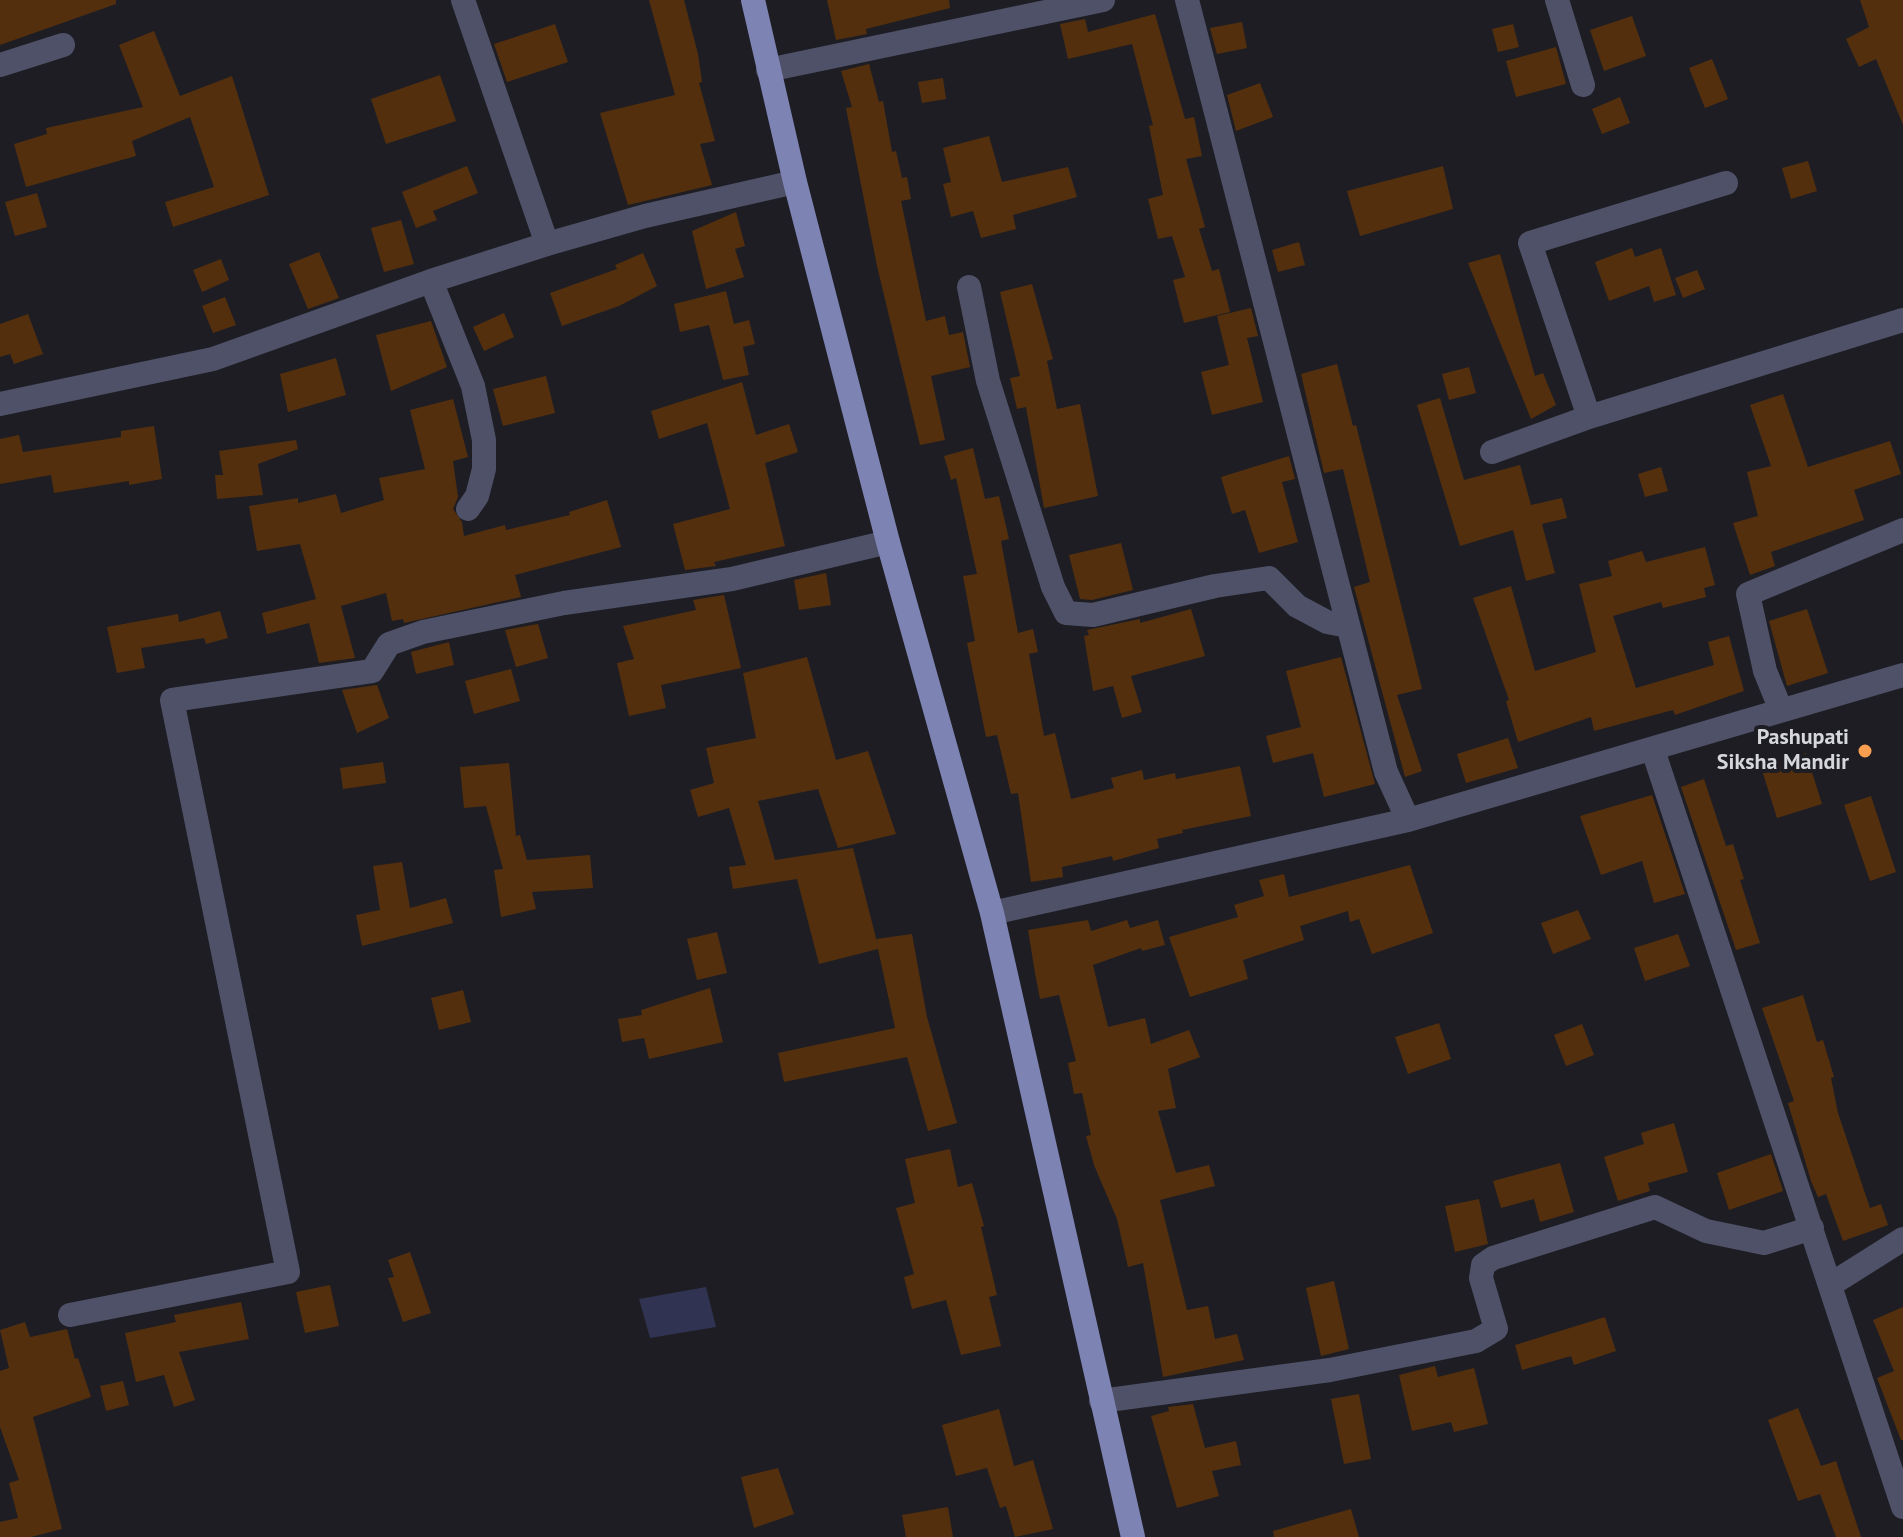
<!DOCTYPE html>
<style>
body{margin:0}
canvas{display:block;background:#1d1d23}
</style>
<canvas width="1903" height="1537"></canvas>
<script>
const context = document.querySelector('canvas').getContext('2d');
context.lineJoin = 'round';
function paint(path, color) { context.fillStyle = color; context.fill(path, 'evenodd'); }
const poly = rows => new Path2D(rows.map(r => 'M' + r).join(''));
function trace(path, color, width, dash) { context.strokeStyle = color; context.lineWidth = width; context.lineCap = dash ? 'butt' : 'round'; context.setLineDash(dash || []); context.stroke(path); }
function drawText(font, color, halo, rows, align = 'center') {
  context.font = font + ' "PT Sans",sans-serif'; context.lineWidth = 8; context.setLineDash([]); context.textBaseline = 'middle'; context.strokeStyle = halo; context.fillStyle = color; for (const [text, x, y, turn = 0] of rows) {
    context.save(); context.translate(x, y); context.rotate((+turn || 0) * Math.PI / 180); context.textAlign = isNaN(turn) ? turn : align; if (halo) context.strokeText(text, 0, 0); context.fillText(text, 0, 0); context.restore();
  }
}
paint(poly([
 [706,1287,716,1327,650,1338,639,1299]
]), '#303351');
paint(poly([
 [0,0,116,0,116,4,0,45],
 [649,0,684,0,698,54,702,82,699,83,715,141,700,144,712,185,628,205,600,113,675,95],
 [827,0,949,0,950,8,866,29,867,34,836,40],
 [1860,0,1903,0,1903,125,1876,59,1859,67,1846,39,1869,27],
 [1155,14,1185,119,1194,117,1202,156,1186,159,1205,227,1199,229,1212,271,1219,269,1230,312,1184,323,1173,280,1185,277,1172,236,1158,239,1148,199,1163,195,1149,126,1153,125,1132,44,1068,59,1060,24,1085,19,1088,32],
 [1632,16,1646,56,1604,71,1590,30],
 [1242,22,1247,48,1217,54,1210,28],
 [555,24,568,62,507,82,494,44],
 [1513,24,1519,47,1498,52,1492,29],
 [154,31,180,96,232,76,269,195,173,227,165,202,214,187,190,117,132,141,136,156,26,187,14,144,47,134,46,128,143,107,119,45],
 [1556,47,1566,84,1516,97,1506,61],
 [1712,59,1728,99,1705,108,1689,68],
 [869,64,879,102,883,101,892,152,896,151,902,178,907,177,911,199,901,201,926,321,945,316,949,335,963,332,970,367,931,376,945,440,920,445,877,266,846,108,852,107,841,71],
 [440,75,456,121,386,144,371,99],
 [943,78,946,99,922,103,918,82],
 [1260,83,1273,117,1236,131,1227,95],
 [1620,97,1630,123,1602,134,1592,109],
 [989,136,1002,182,1068,167,1077,197,1013,215,1016,229,981,238,973,211,951,217,943,184,951,182,943,148],
 [1808,161,1817,191,1791,199,1782,168],
 [467,166,478,193,433,211,437,220,416,228,402,192],
 [1443,166,1453,209,1360,236,1347,191],
 [37,193,47,227,15,236,5,202],
 [736,212,745,246,735,249,744,277,706,289,692,231],
 [401,220,414,264,384,272,371,228],
 [1299,242,1305,265,1278,272,1272,250],
 [1632,248,1635,257,1661,248,1676,295,1654,302,1649,286,1609,301,1595,262],
 [319,252,339,298,308,309,289,264],
 [643,253,657,286,619,306,562,326,550,293,617,269,615,265],
 [1500,254,1535,376,1543,373,1556,405,1531,419,1468,263],
 [221,259,229,280,202,292,193,270],
 [1697,270,1705,289,1683,298,1675,278],
 [1032,284,1053,359,1047,361,1057,409,1080,404,1098,496,1044,508,1026,407,1017,409,1010,378,1020,376,1000,292],
 [726,291,734,324,749,320,755,344,743,347,749,375,723,380,709,325,680,332,674,304],
 [225,297,236,325,213,333,202,306],
 [1251,308,1258,336,1247,338,1263,402,1212,415,1201,372,1229,365,1217,316],
 [504,313,514,337,484,351,473,327],
 [28,314,43,354,14,364,10,354,0,357,0,324],
 [431,321,447,367,391,391,376,335],
 [336,358,346,395,288,412,280,374],
 [1337,364,1353,426,1356,425,1422,689,1397,695,1422,771,1405,777,1354,587,1370,582,1343,469,1324,473,1301,374],
 [1469,367,1476,393,1449,400,1442,374],
 [546,376,555,413,503,426,493,389],
 [742,382,756,435,789,424,798,452,765,463,785,546,714,562,716,566,685,570,673,524,730,509,707,423,659,439,651,411],
 [1783,394,1808,467,1890,441,1901,474,1854,490,1864,520,1771,552,1775,566,1750,575,1733,523,1758,516,1747,472,1771,466,1750,405],
 [1440,398,1464,480,1520,465,1531,505,1562,498,1567,518,1542,524,1555,573,1526,581,1513,530,1460,546,1417,405],
 [453,399,468,457,453,461,458,497,453,509,462,522,464,536,505,525,506,530,570,515,569,512,607,500,621,547,515,575,521,597,404,623,403,619,392,621,386,593,341,606,355,658,319,663,309,623,267,634,262,613,316,599,300,544,257,551,249,506,298,498,298,503,336,494,341,513,384,500,379,478,425,469,410,410],
 [154,426,162,479,129,485,129,481,54,493,51,475,0,484,0,439,19,435,23,452,121,437,121,431],
 [296,440,298,449,258,464,263,495,217,499,215,475,223,475,219,451],
 [973,448,985,499,999,496,1009,539,1001,541,1018,633,1033,629,1038,652,1029,654,1044,736,1055,733,1071,799,1114,788,1111,778,1142,770,1144,780,1175,773,1176,779,1240,766,1251,816,1182,830,1183,833,1157,839,1159,848,1113,861,1112,856,1062,867,1063,877,1031,882,1018,793,1011,794,997,735,986,737,967,643,975,641,963,576,977,574,956,478,951,480,944,456],
 [1289,456,1295,479,1282,482,1298,542,1259,553,1245,510,1232,514,1221,477],
 [1661,467,1668,491,1645,497,1638,474],
 [1121,543,1133,590,1092,600,1080,599,1069,555],
 [1705,547,1715,585,1704,588,1706,597,1663,608,1661,602,1613,616,1636,688,1714,665,1708,642,1729,636,1744,691,1675,715,1673,710,1594,731,1591,717,1518,742,1506,701,1509,700,1473,598,1511,586,1535,671,1596,652,1579,584,1612,576,1608,561,1642,551,1646,562],
 [826,573,831,605,799,610,794,580],
 [724,595,741,668,661,685,666,708,629,716,617,663,634,659,623,626,696,610,693,600],
 [1191,609,1205,656,1131,676,1142,712,1122,718,1113,686,1093,691,1084,636,1089,635,1087,630,1140,619,1140,623],
 [1807,609,1828,673,1787,686,1769,621],
 [220,611,228,638,206,644,204,638,141,648,145,668,117,673,107,627,178,614,179,622],
 [538,624,548,658,516,667,505,630],
 [449,642,454,665,416,674,411,652],
 [807,657,836,760,868,751,896,834,838,848,818,789,758,801,775,860,853,848,878,946,876,939,912,934,927,1017,957,1123,928,1131,907,1057,784,1082,778,1053,895,1028,878,949,819,964,797,879,733,889,729,867,746,865,729,808,698,817,690,790,714,783,706,748,756,738,743,673],
 [1341,657,1375,784,1324,797,1313,753,1273,763,1266,736,1301,727,1286,671],
 [511,669,520,701,474,714,465,681],
 [377,685,389,718,357,733,342,690],
 [1508,738,1518,768,1466,783,1457,754],
 [1806,753,1822,804,1777,818,1761,767],
 [383,762,386,783,343,789,340,768],
 [509,763,516,836,520,835,527,860,590,855,593,888,532,892,536,909,501,917,494,870,503,869,486,806,464,808,460,767],
 [1704,779,1726,846,1733,844,1744,879,1740,880,1760,943,1736,950,1681,787],
 [1652,795,1685,894,1654,903,1642,861,1601,875,1580,816],
 [1871,796,1896,872,1870,881,1844,805],
 [402,862,410,908,446,898,453,923,362,946,356,915,380,910,373,866],
 [1410,865,1433,933,1372,954,1359,919,1350,922,1348,911,1300,926,1304,940,1243,960,1248,979,1190,997,1169,937,1238,917,1234,905,1264,896,1259,880,1284,874,1289,897],
 [1578,910,1591,939,1553,954,1541,923],
 [1088,920,1091,931,1127,920,1130,928,1158,920,1165,945,1142,951,1141,948,1093,965,1108,1027,1145,1018,1151,1044,1189,1030,1200,1057,1168,1069,1176,1108,1158,1111,1176,1173,1209,1165,1215,1186,1160,1200,1187,1310,1208,1306,1215,1339,1237,1334,1244,1360,1163,1377,1143,1263,1128,1267,1117,1219,1094,1165,1086,1136,1091,1135,1082,1093,1074,1094,1068,1063,1076,1061,1059,995,1040,999,1035,973,1028,930],
 [717,932,727,973,697,980,687,939],
 [1678,934,1690,966,1645,981,1634,948],
 [710,988,723,1042,649,1059,644,1038,622,1042,618,1019,642,1015,641,1010],
 [463,990,471,1022,439,1030,431,998],
 [1803,995,1817,1042,1823,1040,1834,1077,1831,1078,1838,1113,1870,1208,1881,1204,1888,1225,1843,1241,1826,1194,1818,1197,1811,1181,1788,1103,1794,1101,1762,1008],
 [1439,1023,1451,1059,1408,1074,1395,1037],
 [1582,1024,1594,1055,1566,1066,1554,1035],
 [1674,1123,1688,1172,1648,1183,1650,1191,1618,1201,1604,1157,1644,1144,1641,1133],
 [950,1149,958,1187,972,1183,984,1226,981,1227,997,1295,989,1297,1001,1346,961,1355,946,1300,912,1309,904,1277,914,1274,896,1208,915,1203,905,1159],
 [1771,1154,1783,1191,1729,1210,1717,1173],
 [1560,1163,1574,1212,1540,1222,1534,1199,1501,1208,1493,1181],
 [1479,1199,1488,1244,1455,1252,1445,1206],
 [410,1252,431,1313,403,1322,388,1278,394,1277,388,1260],
 [1334,1281,1349,1349,1321,1356,1306,1288],
 [330,1285,339,1326,305,1333,296,1292],
 [241,1302,249,1339,179,1352,195,1400,174,1407,164,1375,136,1382,125,1333,176,1322,174,1315],
 [1903,1307,1903,1440,1901,1440,1877,1378,1894,1371,1873,1320],
 [1605,1317,1616,1351,1574,1365,1571,1356,1522,1370,1515,1345],
 [25,1322,30,1337,67,1329,75,1359,78,1358,91,1397,33,1417,62,1529,31,1537,0,1537,0,1522,18,1518,9,1483,19,1480,0,1427,0,1371,9,1368,0,1330],
 [1435,1366,1438,1377,1474,1368,1488,1424,1454,1432,1451,1422,1412,1431,1399,1375],
 [123,1381,129,1405,106,1411,100,1386],
 [1359,1394,1371,1459,1344,1464,1331,1399],
 [1193,1404,1205,1448,1236,1441,1241,1465,1212,1471,1219,1496,1177,1508,1151,1416,1169,1411,1168,1407],
 [1798,1408,1821,1466,1836,1461,1861,1537,1836,1537,1820,1494,1798,1501,1768,1420],
 [999,1409,1014,1466,1033,1460,1053,1529,1015,1537,1006,1506,1000,1508,987,1468,956,1476,942,1425],
 [778,1468,794,1514,754,1528,741,1477],
 [948,1507,953,1537,906,1537,902,1515],
 [1351,1509,1359,1537,1274,1537,1273,1531]
]), '#532f0e');
trace(poly([
 [463,0,547,244],
 [1187,0,1386,772,1408,820],
 [1557,0,1583,85],
 [0,65,63,45],
 [768,70,1103,0],
 [431,281,473,386,484,440,484,469,477,496,468,509],
 [969,287,988,381,1053,587,1066,613,1093,615,1215,586,1269,578,1297,606,1327,622,1348,626],
 [0,404,213,359,431,281,547,244,645,216,795,182],
 [1589,417,1530,243,1726,183],
 [1492,452,1589,417,1903,320],
 [1781,710,1765,671,1748,594,1903,530],
 [1653,750,1903,1507],
 [992,913,1408,820,1903,675],
 [1830,1285,1903,1239],
 [70,1315,288,1272,172,700,372,671,389,644,423,632,564,603,732,579,888,542],
 [1101,1401,1330,1370,1476,1341,1496,1329,1481,1278,1483,1265,1493,1258,1655,1207,1706,1231,1764,1243,1812,1228]
]), '#4e5168', 24);
trace(poly([
 [753,0,795,182,888,542,992,913,1133,1537]
]), '#7d83b3', 24);
for (const [x, y, r, color] of [
 [1865,751,8,"#fa9f4f"]
]) { const dot = new Path2D(); dot.arc(x, y, r, 0, 2 * Math.PI); context.fillStyle = color; context.fill(dot); trace(dot, '#1d1d23', 3); }
drawText('bold 22px', '#d6d7da', '#1d1d23', [
 ["Pashupati",1849,738],
 ["Siksha Mandir",1849,763]
], 'right');
</script>
